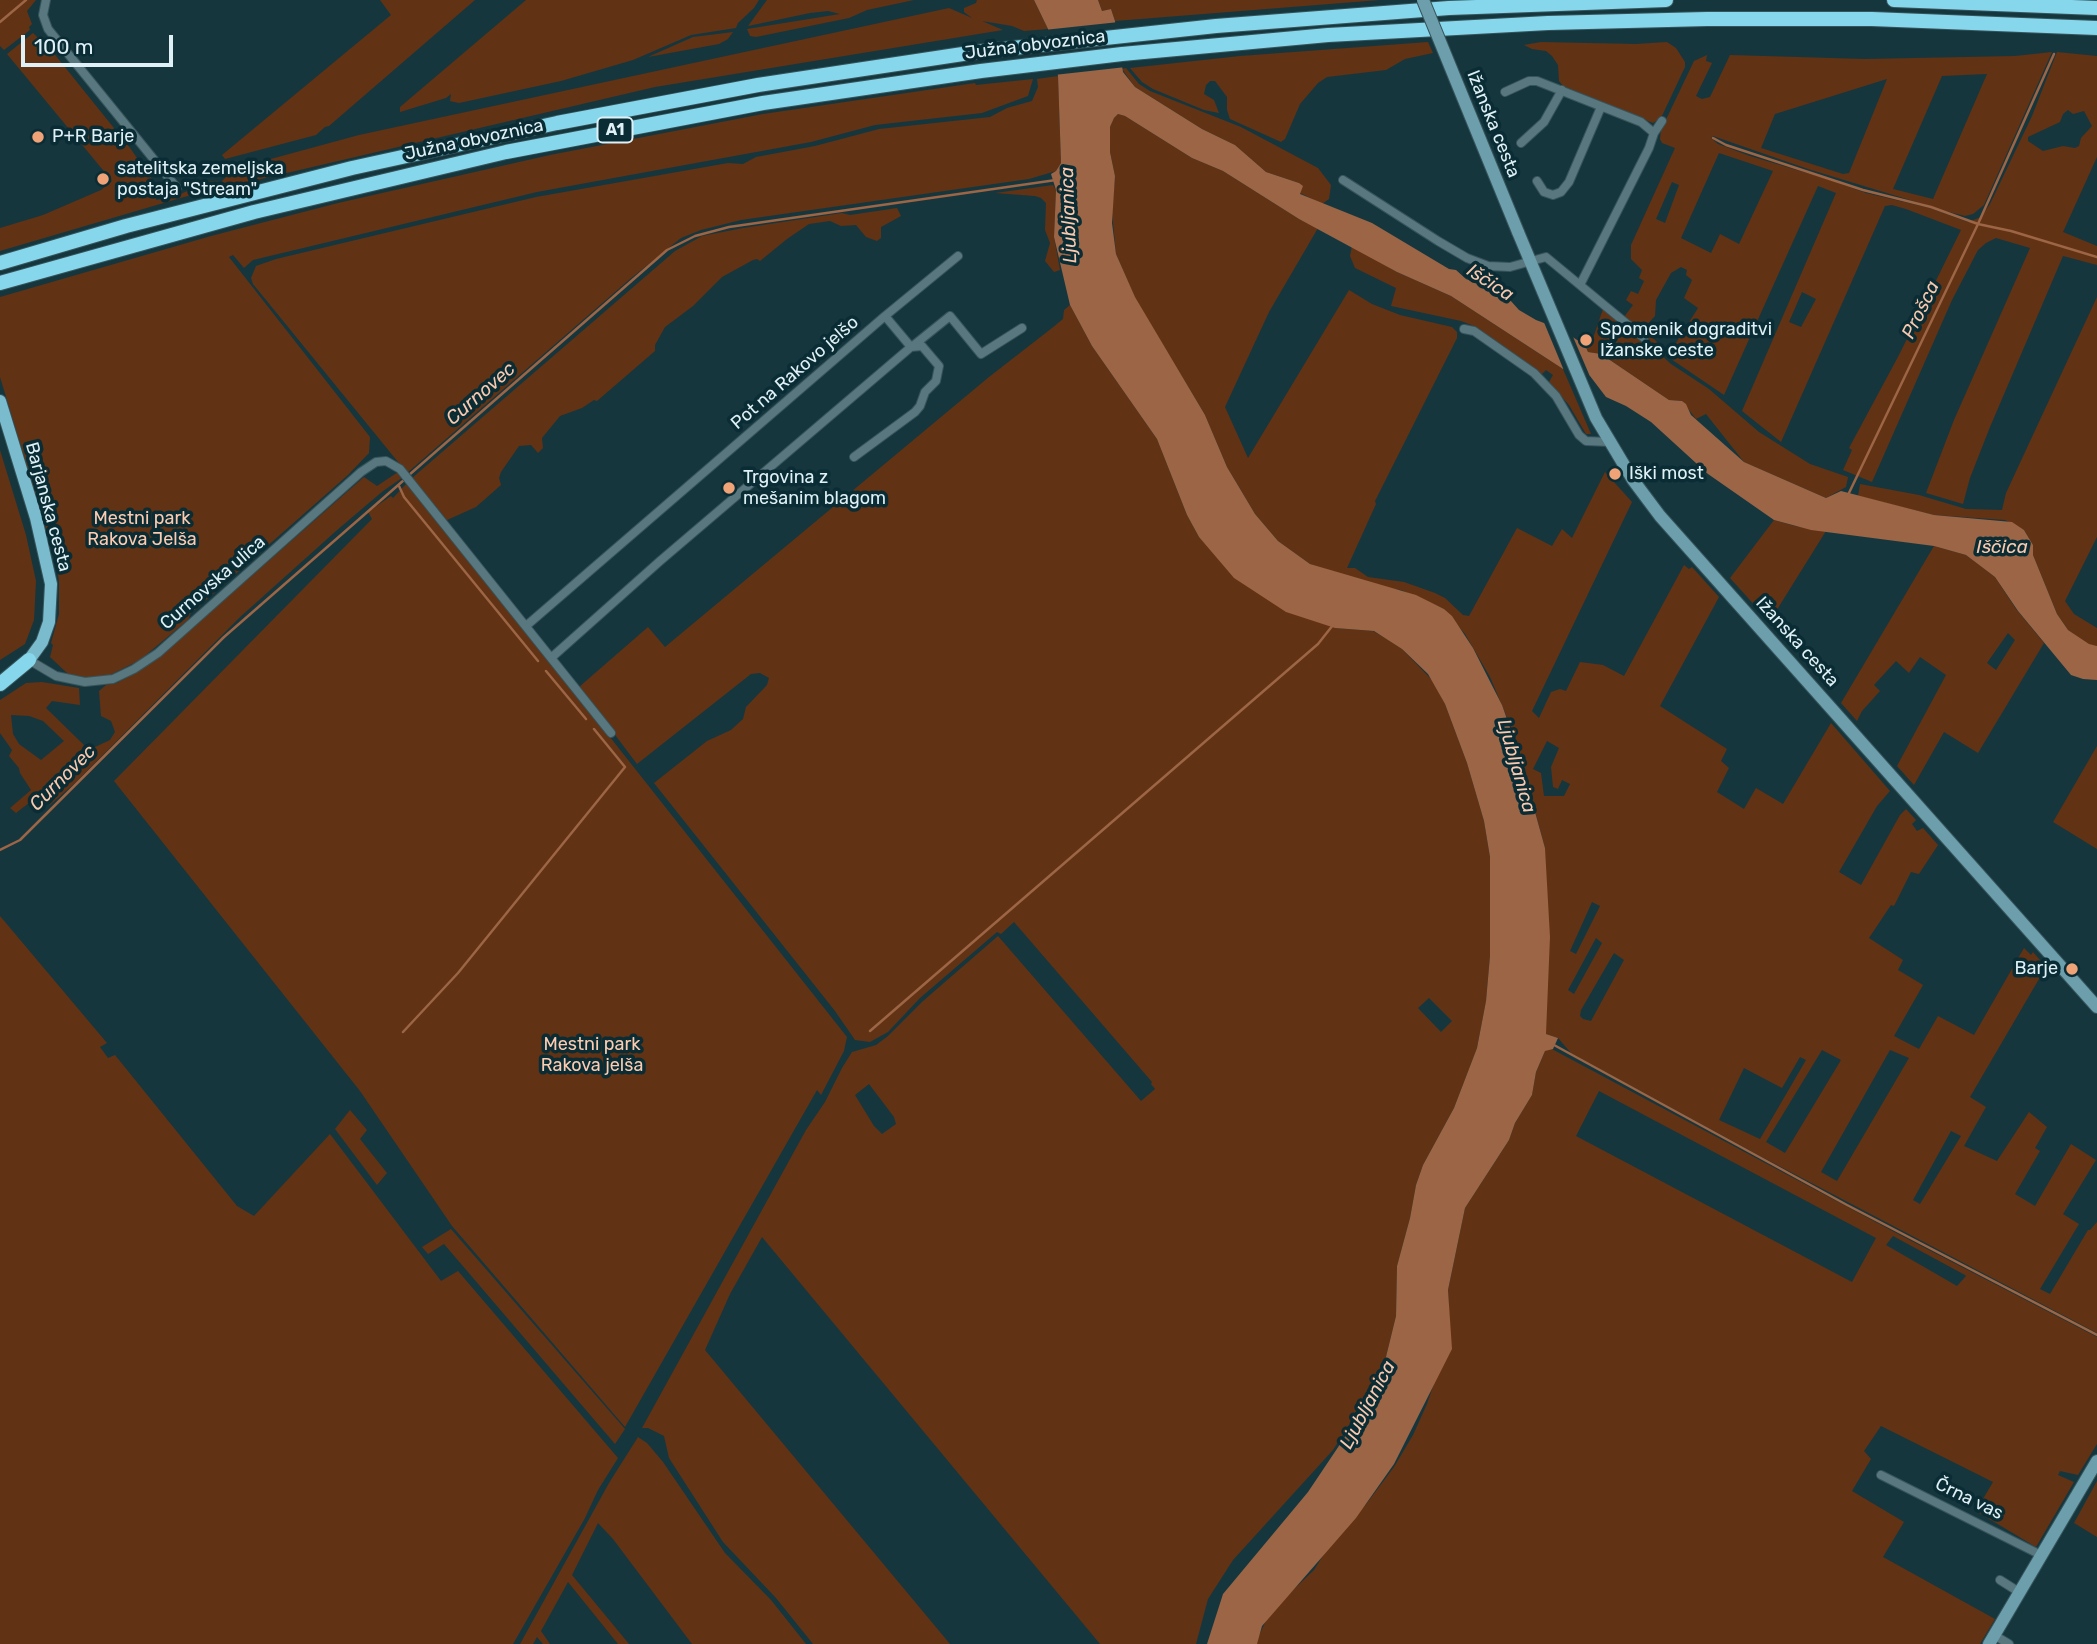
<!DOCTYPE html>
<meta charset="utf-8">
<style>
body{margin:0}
#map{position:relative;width:2097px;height:1644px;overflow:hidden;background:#16363e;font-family:Rubik,sans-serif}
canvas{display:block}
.scale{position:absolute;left:21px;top:35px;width:152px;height:32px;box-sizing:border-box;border:4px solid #dff1f6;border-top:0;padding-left:9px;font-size:21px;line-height:24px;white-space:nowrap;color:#dff1f6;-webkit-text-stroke:5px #0a2c34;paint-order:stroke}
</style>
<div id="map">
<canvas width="2097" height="1644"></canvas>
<div class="scale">100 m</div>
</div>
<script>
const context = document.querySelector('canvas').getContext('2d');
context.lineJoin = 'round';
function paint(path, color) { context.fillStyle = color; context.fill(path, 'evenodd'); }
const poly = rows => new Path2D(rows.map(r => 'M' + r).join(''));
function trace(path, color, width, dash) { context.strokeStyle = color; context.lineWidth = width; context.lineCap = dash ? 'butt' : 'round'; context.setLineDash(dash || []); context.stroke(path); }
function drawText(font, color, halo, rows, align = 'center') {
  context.font = font + ' Rubik,sans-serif'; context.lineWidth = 7; context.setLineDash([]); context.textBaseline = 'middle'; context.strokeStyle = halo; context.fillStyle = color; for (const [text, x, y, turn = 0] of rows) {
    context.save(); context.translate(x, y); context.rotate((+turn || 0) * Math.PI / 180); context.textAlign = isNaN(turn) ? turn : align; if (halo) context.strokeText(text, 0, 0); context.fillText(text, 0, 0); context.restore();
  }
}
paint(poly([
 [0,0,36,0,27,11,32,24,29,27,30,30,4,50,0,46],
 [380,0,475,0,329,126,325,127,316,135,225,159,222,155,391,15],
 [526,0,759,0,754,8,738,23,736,28,691,35,633,60,561,81,459,103,450,101,451,94,446,98,400,112,400,107],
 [767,0,914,0,867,10,849,18,756,37,750,36,747,29,840,14,828,11,810,13,748,26],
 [977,0,1034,0,1048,29,1024,31,1012,26,982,21,1003,30,655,87,184,197,0,251,0,228,43,215,101,190,112,181,7,54,33,33,56,56,130,148,154,182,168,188,155,193,156,200,172,198,209,181,221,182,234,169,359,135,949,8,972,18,964,12,964,8,976,3],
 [1098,0,1380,0,1115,21,1111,9,1102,11],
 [733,32,728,39,719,44,648,57,693,37],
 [1428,42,1433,53,1405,59,1386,70,1327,77,1318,83,1300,104,1285,139,1281,142,1230,119,1227,110,1227,97,1215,81,1210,81,1206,85,1204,94,1214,100,1219,113,1204,110,1153,89,1142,82,1130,68,1240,56],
 [1541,42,1636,44,1667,42,1676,48,1685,62,1685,67,1661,118,1653,123,1563,86,1559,81,1558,65,1552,56,1546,51,1532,49,1524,45],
 [2052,52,1984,205,1973,214,1965,216,1949,212,1808,169,1713,136,1711,138,1718,144,1750,156,1827,179,1866,193,1930,208,1968,222,1981,217,1990,204,2032,116,2057,52,2097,56,2097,157,2063,232,2097,246,2097,265,2063,256,1990,427,1970,478,1963,504,1926,493,1954,420,2030,248,1996,238,1986,243,1978,250,1952,300,1872,482,1843,470,1852,450,1849,448,1899,355,1961,230,1906,209,1892,205,1885,206,1781,442,1742,411,1836,193,1818,186,1724,395,1668,357,1652,344,1647,336,1649,334,1669,354,1698,308,1684,298,1692,280,1686,275,1687,270,1681,267,1671,273,1656,300,1655,316,1641,331,1624,317,1633,305,1626,300,1631,291,1638,294,1644,281,1639,278,1642,270,1631,259,1631,245,1675,148,1662,143,1660,139,1661,130,1694,61,1707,55,1706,61,1712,63,1696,96,1702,99,1710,97,1730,55,1865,59,2015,56],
 [1987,74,1933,199,1893,189,1942,76],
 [1887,79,1849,173,1843,174,1761,148,1775,114],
 [2068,110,2073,114,2084,111,2092,126,2081,138,2079,146,2075,148,2063,146,2043,151,2028,141,2028,137,2060,122,2063,114],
 [1719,153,1773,171,1739,244,1720,234,1711,253,1681,238],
 [1672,182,1679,185,1665,223,1656,219],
 [1802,292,1816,299,1801,327,1789,322],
 [1126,68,1139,84,1150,91,1241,127,1318,168,1331,185,1329,199,1322,204,1300,193,1299,183,1266,172,1235,145,1202,129,1135,87,1122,69],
 [1058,76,1061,163,1056,171,1029,179,741,220,701,230,681,238,630,279,407,473,253,284,251,278,256,266,276,259,536,197,728,163,743,164,756,157,815,146,879,129,990,117,1007,108,1032,101,1038,87,1037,79],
 [1033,79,1028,96,982,113,875,125,811,142,537,192,253,260,244,268,233,255,229,257,370,437,369,453,348,475,190,614,189,619,140,660,106,677,89,678,68,674,50,657,53,645,51,643,59,614,59,581,55,558,0,377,0,297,211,236,338,203,550,155,763,114,975,83,976,85],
 [1118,114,1125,116,1192,158,1223,171,1299,219,1318,228,1269,312,1225,407,1248,458,1349,290,1372,304,1400,315,1452,327,1457,332,1457,338,1375,501,1376,504,1347,568,1355,568,1368,577,1404,582,1435,593,1445,598,1463,615,1469,616,1517,528,1552,546,1562,529,1572,538,1605,472,1632,502,1532,711,1539,718,1551,692,1560,689,1566,691,1580,662,1603,665,1624,676,1684,565,1689,569,1692,567,1719,597,1660,706,1727,749,1721,761,1729,768,1717,792,1744,809,1756,788,1783,804,1831,723,1890,791,1877,806,1839,872,1861,885,1900,815,1906,809,1916,820,1912,824,1917,831,1923,828,1938,845,1919,874,1911,872,1894,906,1891,905,1869,938,1903,960,1898,970,1923,985,1894,1036,1919,1049,1938,1016,1974,1035,2024,948,2031,955,2033,952,2046,967,1970,1097,1986,1107,1964,1146,1997,1161,2029,1112,2047,1127,2035,1148,2040,1151,2015,1194,2035,1206,2071,1144,2096,1160,2063,1214,2079,1224,2040,1289,2050,1294,2088,1230,2090,1230,2097,1222,2097,1333,1762,1157,1571,1053,1558,1038,1546,1034,1545,848,1514,734,1490,677,1465,634,1444,609,1401,590,1384,588,1310,564,1278,541,1255,514,1227,467,1205,415,1136,300,1116,254,1112,212,1115,176,1110,152,1110,127,1114,118],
 [1547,741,1559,748,1551,767,1553,787,1558,789,1562,780,1570,784,1564,796,1544,796,1541,773,1533,769],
 [1592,902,1600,906,1576,954,1570,951],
 [1596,938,1602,943,1574,994,1568,990],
 [1614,953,1624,960,1591,1021,1583,1019,1580,1016,1581,1010],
 [1822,1050,1841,1060,1785,1153,1766,1142],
 [1890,1050,1909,1058,1837,1181,1821,1172],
 [1800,1057,1806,1060,1760,1139,1719,1120,1744,1068,1782,1088],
 [1951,1131,1961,1136,1920,1204,1913,1200],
 [1053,185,1056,190,1054,237,1060,270,1054,272,1045,261,1050,243,1045,230,1046,203,1041,198,1035,196,995,193],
 [897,208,901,216,881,227,881,238,877,241,866,237,856,225,841,226,830,221,809,224,787,239,760,261,757,259,753,260,722,277,693,306,665,327,655,345,655,351,597,401,594,400,582,408,560,416,542,438,543,448,538,453,531,445,519,446,501,472,499,478,501,485,476,507,447,520,412,478,675,251,702,236,743,228,842,213,850,215],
 [1352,246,1397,272,1451,296,1563,369,1591,434,1586,434,1569,405,1549,382,1553,375,1546,370,1542,374,1474,326,1461,321,1391,306,1396,288,1355,268,1350,256],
 [2097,297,2097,537,2065,601,2074,614,2097,628,2097,646,2089,645,2068,630,2057,614,2033,555,2033,545,2024,530,2005,520,1934,515,1858,496,1860,484,1919,495,1966,509,2002,510,2006,493],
 [1070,305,1092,346,1157,439,1187,515,1199,537,1335,628,1373,631,1387,639,1402,649,1432,680,1445,704,1467,763,1484,821,1490,857,1490,956,1486,1001,1477,1048,1454,1108,1423,1165,1416,1185,1410,1218,1397,1266,1396,1316,1384,1365,1360,1408,1333,1450,1233,1560,1208,1599,1196,1644,1100,1644,762,1237,730,1294,705,1350,950,1644,813,1644,776,1598,723,1542,669,1458,664,1436,648,1428,642,1428,806,1130,825,1102,842,1068,852,1052,876,1045,888,1036,923,1001,998,936,1141,1101,1155,1089,1151,1084,1152,1082,1014,922,1001,934,997,932,920,998,888,1032,870,1042,855,1040,835,1011,654,783,707,741,731,730,743,719,746,707,767,685,769,678,760,673,751,674,637,764,579,687,648,627,665,647,989,377,1052,328,1063,319,1064,310],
 [1429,998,1452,1021,1441,1032,1418,1008],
 [869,1084,894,1117,896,1124,882,1134,874,1126,855,1095],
 [1603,309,1638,334,1671,364,1709,389,1759,432,1810,464,1848,477,1846,487,1826,498,1744,462,1706,414,1696,419,1682,401,1669,400,1601,354,1588,352,1585,345,1590,347],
 [0,450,26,535,36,581,34,620,25,644,0,660],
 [398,472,402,478,383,491,336,531,239,618,76,782,50,805,46,800,95,747,110,740,115,732,111,721,101,716,99,691,106,685,117,683,136,672,157,659,364,477,377,486],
 [406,484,523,627,847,1037,844,1051,821,1095,817,1090,625,1427,452,1226,360,1091,114,781,372,519,368,512,391,496,393,498],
 [1774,520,1795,526,1826,531,1778,608,1768,620,1730,578],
 [1934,546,1966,555,1995,577,2016,609,2044,643,1978,753,1944,732,1914,785,1897,766,1946,675,1920,657,1909,673,1896,661,1874,685,1880,691,1862,711,1857,721,1841,703],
 [2008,633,2015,640,1996,670,1987,663],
 [42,682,79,688,80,705,52,701,46,708,84,745,77,757,34,799,16,813,10,808,31,790,20,773,19,768,9,756,12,750,0,733,0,700,26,683],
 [11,715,29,716,43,721,64,741,41,760,19,744,13,734],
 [2097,746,2097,849,2053,822],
 [0,916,107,1043,100,1047,108,1058,115,1055,237,1206,254,1216,330,1134,441,1281,458,1271,618,1458,598,1490,585,1518,513,1644,0,1644],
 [1550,1048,1900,1235,2097,1337,2097,1444,2078,1475,2060,1471,2058,1475,2074,1482,2036,1547,1976,1511,1993,1482,1881,1426,1864,1451,1871,1459,1852,1491,1904,1522,1883,1557,1995,1619,1980,1644,1255,1644,1270,1612,1314,1570,1326,1551,1367,1503,1394,1467,1413,1435,1427,1404,1450,1336,1448,1290,1465,1208,1509,1140,1515,1123,1532,1095,1536,1072,1545,1051],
 [1599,1091,1876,1238,1852,1282,1576,1136],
 [1893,1236,1965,1275,1966,1276,1957,1286,1886,1245],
 [350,1110,367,1130,360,1139,387,1173,377,1185,335,1129],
 [451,1229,625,1429,615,1444,444,1244,428,1254,422,1247],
 [638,1437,647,1443,663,1462,725,1553,771,1600,806,1644,692,1644,613,1539,598,1523,572,1575,629,1644,618,1644,568,1582,541,1631,550,1644,543,1644,537,1637,533,1644,520,1644,609,1483],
 [2097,1481,2097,1537,2074,1523]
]), '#623214');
paint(poly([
 [1034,0,1098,0,1102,11,1111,9,1115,21,1123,72,1135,87,1202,129,1235,145,1266,172,1299,183,1303,186,1300,194,1372,223,1449,269,1456,270,1466,279,1489,288,1505,300,1510,300,1519,310,1536,320,1560,329,1585,345,1588,352,1601,354,1669,400,1682,401,1686,404,1691,415,1744,462,1826,498,1841,491,1934,515,2012,522,2024,530,2033,545,2033,555,2057,614,2068,630,2089,644,2097,646,2097,680,2083,679,2071,675,2018,611,1995,577,1966,555,1934,546,1811,530,1774,520,1708,474,1651,422,1626,406,1606,397,1590,376,1563,369,1451,296,1397,272,1299,219,1223,171,1192,158,1125,116,1118,114,1114,118,1110,127,1110,152,1115,176,1112,223,1116,254,1135,297,1205,415,1227,467,1255,514,1278,541,1310,564,1416,595,1444,609,1452,616,1473,648,1502,705,1517,747,1545,848,1550,937,1546,1034,1558,1038,1553,1049,1545,1051,1536,1072,1532,1095,1515,1123,1509,1140,1465,1208,1448,1290,1452,1349,1394,1464,1356,1518,1262,1626,1257,1644,1207,1644,1223,1594,1308,1492,1367,1404,1384,1365,1396,1316,1397,1266,1410,1218,1416,1185,1423,1165,1454,1108,1477,1048,1486,1001,1490,956,1490,857,1484,821,1467,763,1445,704,1428,674,1402,649,1374,631,1335,628,1286,612,1234,578,1199,537,1187,515,1157,439,1092,346,1070,305,1054,237,1056,190,1051,174,1056,171,1061,163,1058,76,1048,29]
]), '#9b6546');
paint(poly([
 [1119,22,1126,67,1054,75,1044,30],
 [1543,320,1562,326,1571,332,1594,386,1588,379,1565,373]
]), '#16363e');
trace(poly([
 [0,22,26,0],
 [1713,138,1726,145,1863,190,1931,207,1978,224,2054,54],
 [409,475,667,250,695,236,729,227,1056,180],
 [399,486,404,497,538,661],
 [1848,495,1978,224,2011,231,2097,257],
 [546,671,586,719],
 [0,850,20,840,224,637,404,480],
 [870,1031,1318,644,1333,625],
 [403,1032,458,973,625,767,594,729],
 [1554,1045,1847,1205,2097,1335]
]), '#9b6546', 2.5);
const street = poly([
 [46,0,43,15,48,29,177,188],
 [1505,92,1529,81,1537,81,1641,122,1654,133],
 [1521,143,1544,122,1562,90],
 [1343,180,1438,241,1467,258,1488,266,1510,267,1546,257,1644,338],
 [1537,181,1544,192,1553,195,1561,192,1569,182,1601,107],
 [1580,285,1649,148,1654,133,1662,121],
 [885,316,958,256],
 [1464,329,1474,331,1534,373,1556,396,1579,435,1586,441,1609,442],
 [914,345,950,316,981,354,1022,328],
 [854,457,915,412,920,406,925,392,936,381,939,366,922,346,911,347],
 [526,626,885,316,911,347,660,561,551,658],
 [29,660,56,676,85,682,113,679,134,669,158,653,361,472,376,462,386,461,400,469,611,733],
 [1881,1475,2041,1555],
 [2000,1580,2019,1592],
 [1994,1635,2009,1644]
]);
const secondary = poly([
 [1518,232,1596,418,1633,480,1660,516,2097,1007],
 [1989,1644,2097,1461]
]);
const primary = poly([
 [0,401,36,518,51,584,49,622,42,642,29,660]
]);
const highway = poly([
 [1894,0,2097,8],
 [0,263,126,226,352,168,557,123,758,85,976,52,1216,26,1449,8,1666,0],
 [0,283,254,212,506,152,763,103,981,71,1122,54,1328,35,1548,23,1707,19,1872,19,2097,28],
 [0,684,29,660]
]);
trace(street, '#36545b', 10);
trace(secondary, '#36545b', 14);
trace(primary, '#36545b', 14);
trace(highway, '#36545b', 16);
trace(street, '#58777f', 8);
trace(secondary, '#6c9eab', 12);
trace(primary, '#7abccd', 12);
trace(highway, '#87d7ec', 14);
const secondaryBridge = poly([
 [1423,0,1518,232]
]);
trace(secondaryBridge, '#36545b', 14, []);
trace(secondaryBridge, '#6c9eab', 12);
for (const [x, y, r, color] of [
 [38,137,7,"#efa377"],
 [103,179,7,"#efa377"],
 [1586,340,7,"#efa377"],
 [1615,474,7,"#efa377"],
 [729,488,7,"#efa377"],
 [2072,969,7,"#efa377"]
]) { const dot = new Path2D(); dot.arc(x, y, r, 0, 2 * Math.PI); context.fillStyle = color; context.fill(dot); trace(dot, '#0a2c34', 2.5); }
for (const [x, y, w] of [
 [615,130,35]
]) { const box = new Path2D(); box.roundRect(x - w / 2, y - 12.5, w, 25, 5); context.fillStyle = '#0a2c34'; context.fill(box); trace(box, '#dff1f6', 2); }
drawText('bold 16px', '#dff1f6', null, [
 ["A1",615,130]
]);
drawText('18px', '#dff1f6', '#0a2c34', [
 ["Južna obvoznica",1035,45,-7],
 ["Ižanska cesta",1493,124,68],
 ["Južna obvoznica",474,140,-12],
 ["Pot na Rakovo jelšo",795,373,-41],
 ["Barjanska cesta",48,507,75],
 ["Curnovska ulica",213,583,-41],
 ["Ižanska cesta",1797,642,48],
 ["Črna vas",1969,1499,26]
]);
drawText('18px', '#dff1f6', '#0a2c34', [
 ["P+R Barje",52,137],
 ["satelitska zemeljska",117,169],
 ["postaja \"Stream\"",117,190],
 ["Spomenik dograditvi",1600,330],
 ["Ižanske ceste",1600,351],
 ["Iški most",1629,474],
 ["Trgovina z",743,478],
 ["mešanim blagom",743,499],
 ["Barje",2058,969,"right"]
], 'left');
drawText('18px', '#fdcbb0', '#0a2c34', [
 ["Mestni park",142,519],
 ["Rakova Jelša",142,540],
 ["Mestni park",592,1045],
 ["Rakova jelša",592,1066]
]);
drawText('italic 19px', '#fac8ad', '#0a2c34', [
 ["Ljubljanica",1069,215,-92],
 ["Iščica",1490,283,33],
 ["Prošca",1921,310,-64],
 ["Curnovec",481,394,-41],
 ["Iščica",2002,548],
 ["Ljubljanica",1516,766,74],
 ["Curnovec",63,778,-45],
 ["Ljubljanica",1368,1405,-62]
]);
</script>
